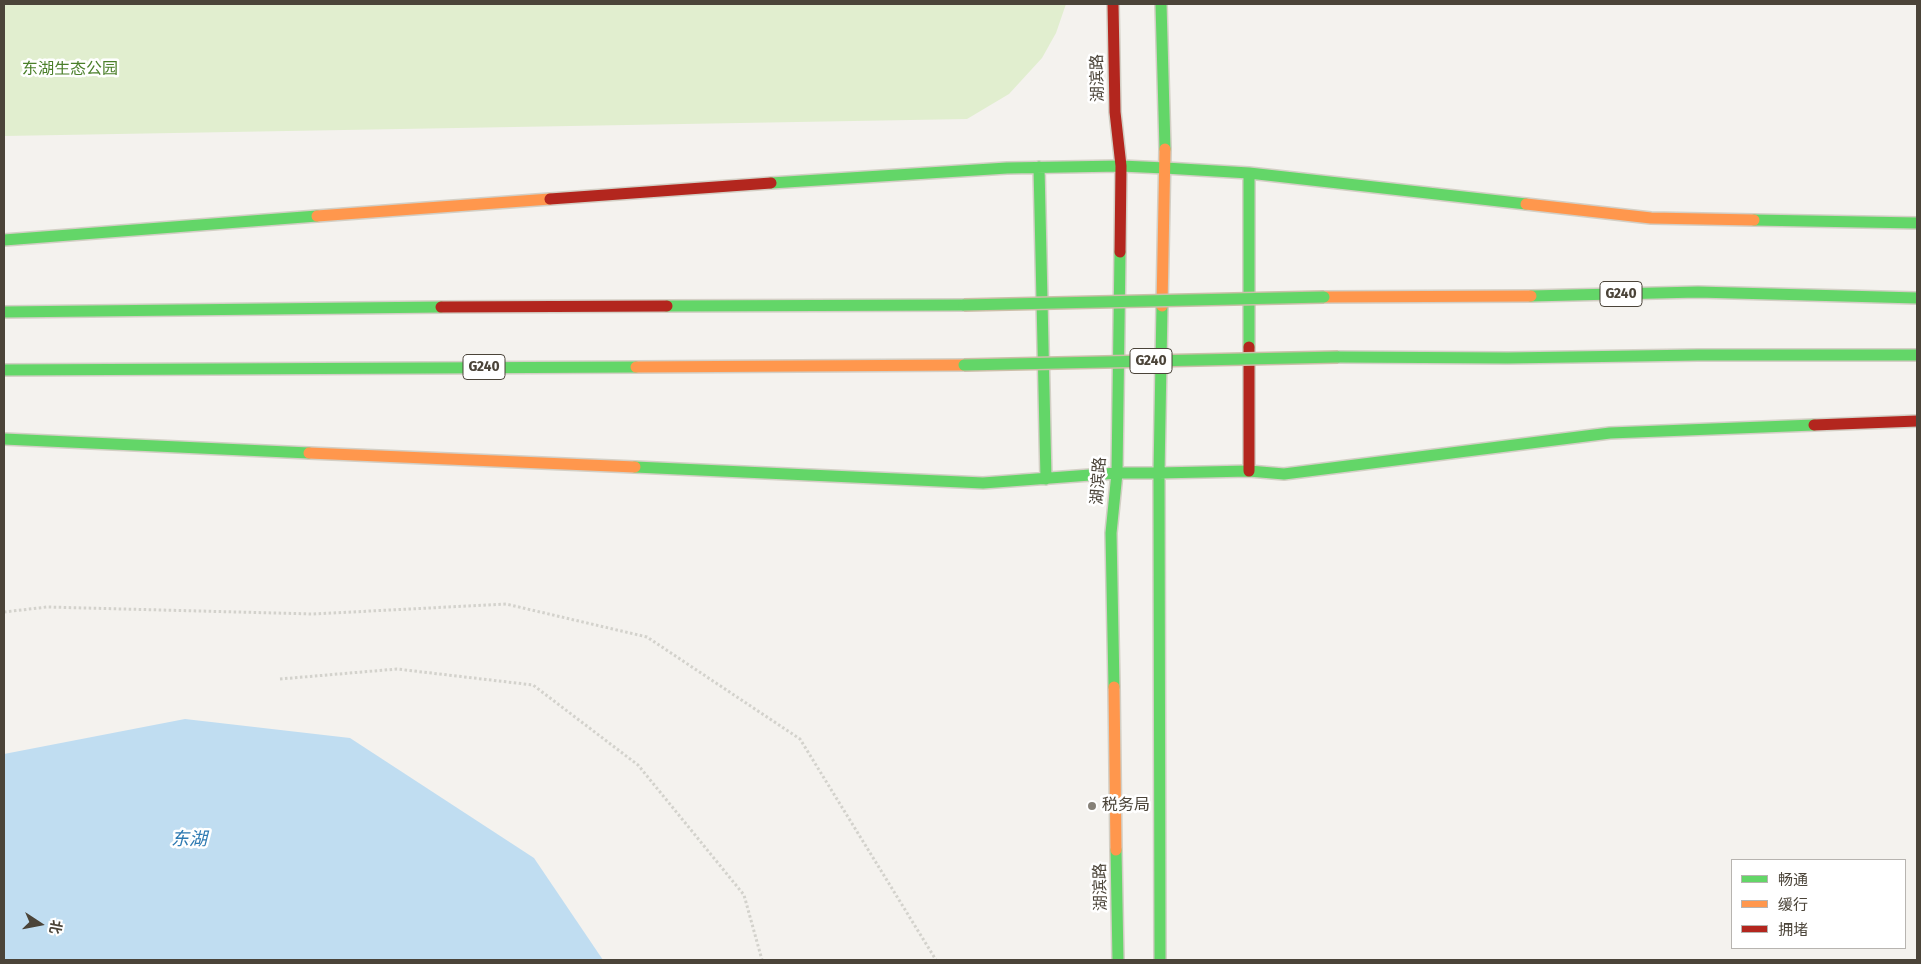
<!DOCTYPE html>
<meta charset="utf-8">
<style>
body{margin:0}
#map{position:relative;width:1921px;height:964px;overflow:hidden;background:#f4f2ee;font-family:"Fira Sans Condensed","Noto Sans SC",sans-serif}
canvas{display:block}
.frame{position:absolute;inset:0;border:5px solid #4b4439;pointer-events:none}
.legend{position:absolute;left:1731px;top:859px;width:175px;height:90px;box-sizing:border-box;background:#fff;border:1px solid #b7b4b0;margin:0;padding:6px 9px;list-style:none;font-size:15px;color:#4b4439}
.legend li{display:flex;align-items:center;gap:10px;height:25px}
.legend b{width:25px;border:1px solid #b7b4b0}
.north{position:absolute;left:15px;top:899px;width:50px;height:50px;-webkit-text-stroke:4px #fff;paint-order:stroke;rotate:101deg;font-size:14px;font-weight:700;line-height:20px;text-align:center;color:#4b4439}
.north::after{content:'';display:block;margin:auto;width:18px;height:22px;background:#4b4439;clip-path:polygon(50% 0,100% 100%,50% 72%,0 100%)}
</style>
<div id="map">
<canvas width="1921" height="964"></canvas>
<div class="frame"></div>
<ul class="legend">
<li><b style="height:6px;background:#63d668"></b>畅通</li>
<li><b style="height:6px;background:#ff974d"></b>缓行</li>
<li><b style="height:6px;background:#b3261e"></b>拥堵</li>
</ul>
<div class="north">北</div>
</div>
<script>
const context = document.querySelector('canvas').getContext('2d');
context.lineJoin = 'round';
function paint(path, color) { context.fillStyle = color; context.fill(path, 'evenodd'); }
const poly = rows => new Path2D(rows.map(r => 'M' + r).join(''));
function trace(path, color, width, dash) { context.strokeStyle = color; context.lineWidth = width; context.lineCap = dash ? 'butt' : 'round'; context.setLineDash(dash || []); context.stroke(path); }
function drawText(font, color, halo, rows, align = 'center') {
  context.font = font + ' "Fira Sans Condensed","Noto Sans SC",sans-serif'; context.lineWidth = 5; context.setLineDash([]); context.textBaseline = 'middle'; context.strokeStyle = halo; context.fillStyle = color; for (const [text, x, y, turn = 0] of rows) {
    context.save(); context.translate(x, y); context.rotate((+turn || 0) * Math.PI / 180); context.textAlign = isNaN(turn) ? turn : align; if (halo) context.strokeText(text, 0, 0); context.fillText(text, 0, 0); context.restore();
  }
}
paint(poly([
 [4,4,1066,4,1056,33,1042,58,1009,94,967,119,4,136]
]), '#e1eecf');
paint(poly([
 [185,719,350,738,534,858,603,960,4,960,4,754]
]), '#c0ddf1');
const fast = poly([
 [1161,4,1165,149],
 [1039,167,1046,479],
 [1165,168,1249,173,1526,204],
 [1249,173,1249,347],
 [771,183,1007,168,1121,166,1165,168],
 [1754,220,1917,223],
 [4,240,317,216],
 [1531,296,1698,292,1917,298],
 [667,306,964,305],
 [4,312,441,307],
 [1338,357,1508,358,1698,355,1917,355],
 [4,370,636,367],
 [4,439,309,453],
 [635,467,983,483,1117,473,1159,473],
 [1159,473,1249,471,1284,474,1610,433,1814,425],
 [1114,687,1111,533,1117,473,1120,252],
 [1116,850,1118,960],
 [1160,960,1159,473,1162,306]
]);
const slow = poly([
 [1526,204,1651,218,1754,220],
 [317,216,550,199],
 [1324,297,1531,296],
 [1162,306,1165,149],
 [636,367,964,365],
 [309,453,635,467],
 [1114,687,1116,850]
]);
const jam = poly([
 [1113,4,1115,112,1121,166,1120,252],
 [550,199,771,183],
 [441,307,667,306],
 [1249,347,1249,471],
 [1814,425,1917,421]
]);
trace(fast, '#d3cfc5', 14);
trace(slow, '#d3cfc5', 14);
trace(jam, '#d3cfc5', 14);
trace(poly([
 [4,612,47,607,313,614,506,604,647,637,800,739,936,960],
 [280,679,397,669,533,685,638,765,744,895,762,960]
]), '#d3d2cc', 3, [2.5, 2.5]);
trace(fast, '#63d668', 11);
trace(slow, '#ff974d', 11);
trace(jam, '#b3261e', 11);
const fastBridge = poly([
 [964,305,1324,297],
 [964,365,1338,357]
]);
trace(fastBridge, '#ccbfa9', 14, []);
trace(fastBridge, '#63d668', 11);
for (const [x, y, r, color] of [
 [1092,806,5,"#868178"]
]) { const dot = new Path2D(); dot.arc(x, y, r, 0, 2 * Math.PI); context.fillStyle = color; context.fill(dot); trace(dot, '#fff', 2); }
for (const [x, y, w] of [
 [1621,294,42],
 [1151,361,42],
 [484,367,42]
]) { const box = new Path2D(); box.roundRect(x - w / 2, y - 12.5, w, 25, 4); context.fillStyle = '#fff'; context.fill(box); trace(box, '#4b4439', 1); }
drawText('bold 15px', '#4b4439', null, [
 ["G240",1621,294],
 ["G240",1151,361],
 ["G240",484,367]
]);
drawText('16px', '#4a7f2a', '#fff', [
 ["东湖生态公园",70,70]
]);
drawText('16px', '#4b4439', '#fff', [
 ["湖滨路",1098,78,-91],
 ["湖滨路",1099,481,-86],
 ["湖滨路",1101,887,-91]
]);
drawText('16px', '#4b4439', '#fff', [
 ["税务局",1102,806]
], 'left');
drawText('italic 18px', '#2e7ab2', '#fff', [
 ["东湖",189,840]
]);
</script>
